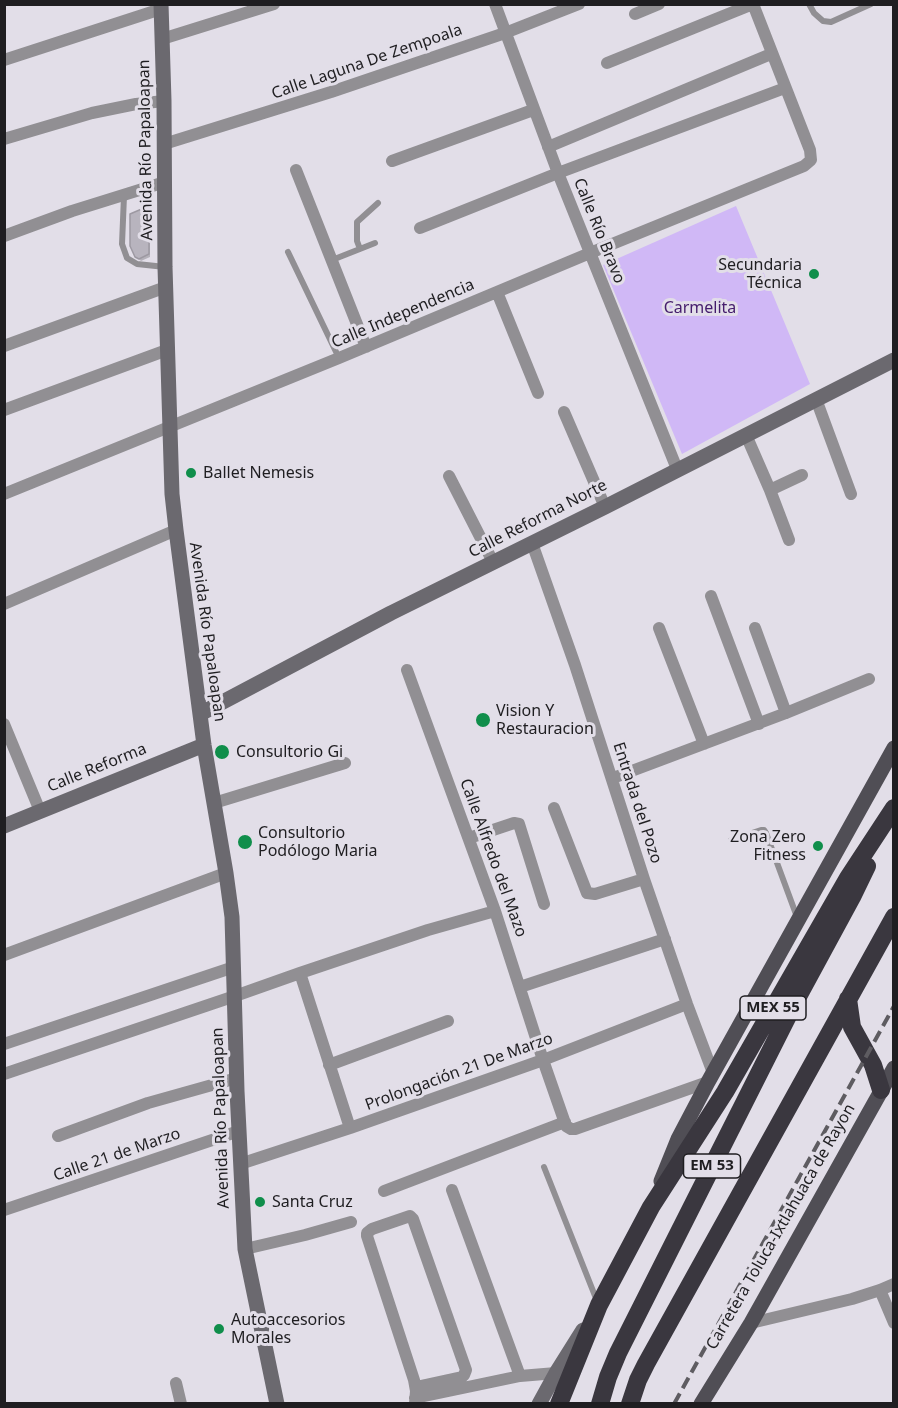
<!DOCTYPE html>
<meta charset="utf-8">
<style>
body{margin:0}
#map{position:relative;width:898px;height:1408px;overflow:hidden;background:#e2dee8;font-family:"Noto Sans",sans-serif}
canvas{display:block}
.frame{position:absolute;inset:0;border:6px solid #1f1e21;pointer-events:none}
</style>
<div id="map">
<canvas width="898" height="1408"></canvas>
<div class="frame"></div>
</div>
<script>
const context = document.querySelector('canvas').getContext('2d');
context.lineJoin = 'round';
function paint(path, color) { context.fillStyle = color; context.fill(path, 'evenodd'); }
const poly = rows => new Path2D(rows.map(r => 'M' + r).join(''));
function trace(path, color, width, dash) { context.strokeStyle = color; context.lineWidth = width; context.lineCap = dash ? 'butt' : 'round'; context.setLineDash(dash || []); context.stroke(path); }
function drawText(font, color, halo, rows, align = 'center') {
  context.font = font + ' "Noto Sans",sans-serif'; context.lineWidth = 6; context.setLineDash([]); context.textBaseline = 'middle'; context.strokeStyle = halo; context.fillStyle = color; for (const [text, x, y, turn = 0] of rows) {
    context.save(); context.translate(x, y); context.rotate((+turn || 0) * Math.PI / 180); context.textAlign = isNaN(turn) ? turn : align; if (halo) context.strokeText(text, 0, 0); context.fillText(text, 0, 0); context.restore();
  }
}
paint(poly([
 [736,206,810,384,682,454,603,265]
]), '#d0b8f6');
paint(poly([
 [145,213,150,226,150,257,141,261,136,256]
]), '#0003');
const building = poly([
 [144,208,149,222,149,254,139,259,135,257,130,246,130,214,144,208]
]);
paint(building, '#b8b4be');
trace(building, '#9d99a2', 1.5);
trace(poly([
 [809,4,814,13,823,21,831,22,871,4],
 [124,196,122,244,127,258,137,264,165,267],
 [360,249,357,241,357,222,378,203],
 [288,252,339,358],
 [332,260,375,243],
 [731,840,761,830,764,830,766,833,797,917],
 [544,1167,597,1301]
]), '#918f93', 6);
trace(poly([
 [495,4,558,173,677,469],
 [635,14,659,4],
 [162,39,274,4],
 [4,60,161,9],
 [4,139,92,113,136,104,164,101],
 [164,144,331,92,505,33,579,4],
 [548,147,771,54],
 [392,161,533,110],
 [296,170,366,347],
 [420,228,558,173,785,88],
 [4,236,72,211,165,182],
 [497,292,538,393],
 [4,346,166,287],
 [816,399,851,494],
 [4,410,167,350],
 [564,412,605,507],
 [746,435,770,490,789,540],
 [449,476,493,562],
 [770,490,802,475],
 [4,494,339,358,590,253,804,166,811,160,810,150,753,4,607,63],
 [532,543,575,665,644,879,687,1004,713,1073],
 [711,596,759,724],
 [4,604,176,530],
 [659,628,704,744],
 [755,628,786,713],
 [407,670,495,911,543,1060,566,1126,571,1129,575,1129,708,1082],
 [4,724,40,811],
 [613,778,786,713,869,679],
 [214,803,345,763],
 [554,808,587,893,595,894,644,879],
 [469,838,514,823,519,824,544,904],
 [4,955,226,873],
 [300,973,350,1128],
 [520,987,665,939],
 [4,1044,234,967],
 [329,1065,448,1021],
 [4,1074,235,996,300,973,428,930,495,911],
 [58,1136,148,1103,237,1078],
 [240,1164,350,1128,543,1060,687,1004],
 [452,1190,520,1376],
 [384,1191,565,1122],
 [4,1210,239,1131],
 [245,1249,305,1235,351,1222],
 [880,1290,894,1323],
 [751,1323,852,1299,880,1290,894,1284],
 [176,1383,181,1404],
 [415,1398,520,1376,556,1373],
 [415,1404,416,1391,414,1380,367,1236,367,1233,372,1229,410,1216,413,1219,466,1370,464,1375,462,1377,416,1387]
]), '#918f93', 12);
trace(poly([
 [161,4,164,101,165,267,172,494,176,530,204,745,226,873,232,917,237,1091,245,1249,277,1404],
 [200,714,391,613,605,507,894,360],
 [4,826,204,745],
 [539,1404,556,1373,583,1330]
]), '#6b696f', 15);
trace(poly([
 [661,1181,678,1139,708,1082,894,748],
 [701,1404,751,1323,894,1068]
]), '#504e55', 15);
trace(poly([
 [848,999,852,1027,873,1065,881,1090],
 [559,1404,599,1305,651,1207,725,1092,848,878,894,808],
 [600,1404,608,1377,618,1353,794,1004,852,897,867,866],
 [630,1404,638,1380,646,1364,894,917]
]), '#3a373f', 18);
trace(poly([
 [674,1404,894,1006]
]), '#5e5c61', 4, [12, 6]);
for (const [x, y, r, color] of [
 [814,274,6,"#108e4b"],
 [191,473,6,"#108e4b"],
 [483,720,8,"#108e4b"],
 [222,752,8,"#108e4b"],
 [245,842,8,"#108e4b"],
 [818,846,6,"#108e4b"],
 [260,1202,6,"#108e4b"],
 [219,1329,6,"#108e4b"]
]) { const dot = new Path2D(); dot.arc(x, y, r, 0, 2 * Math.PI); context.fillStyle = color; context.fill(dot); trace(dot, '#e2dee8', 2); }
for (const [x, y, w] of [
 [773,1008,66],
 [712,1166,57]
]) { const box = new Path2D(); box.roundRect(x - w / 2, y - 12, w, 24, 4.5); context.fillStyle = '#e2dee8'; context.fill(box); trace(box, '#1f1e21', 1.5); }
drawText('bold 15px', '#1f1e21', null, [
 ["MEX 55",773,1008],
 ["EM 53",712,1166]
]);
drawText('16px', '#1f1e21', '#e2dee8', [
 ["Calle Laguna De Zempoala",367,62,-19],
 ["Avenida Río Papaloapan",146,150,-91],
 ["Calle Río Bravo",599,231,68],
 ["Calle Independencia",403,314,-23],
 ["Calle Reforma Norte",538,519,-27],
 ["Avenida Río Papaloapan",207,632,82],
 ["Calle Reforma",97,768,-22],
 ["Entrada del Pozo",637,803,72],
 ["Calle Alfredo del Mazo",493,858,70],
 ["Prolongación 21 De Marzo",459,1072,-20],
 ["Avenida Río Papaloapan",221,1118,-92],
 ["Calle 21 de Marzo",117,1155,-19],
 ["Carretera Toluca-Ixtlahuaca de Rayon",781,1227,-60]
]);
drawText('16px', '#1f1e21', '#e2dee8', [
 ["Secundaria",802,265,"right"],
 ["Técnica",802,283,"right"],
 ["Ballet Nemesis",203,473],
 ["Vision Y",496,711],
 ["Restauracion",496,729],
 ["Consultorio Gi",236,752],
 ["Consultorio",258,833],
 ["Podólogo Maria",258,851],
 ["Zona Zero",806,837,"right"],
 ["Fitness",806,855,"right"],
 ["Santa Cruz",272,1202],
 ["Autoaccesorios",231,1320],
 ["Morales",231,1338]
], 'left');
drawText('16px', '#441c6c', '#e2dee8', [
 ["Carmelita",700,308]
]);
</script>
